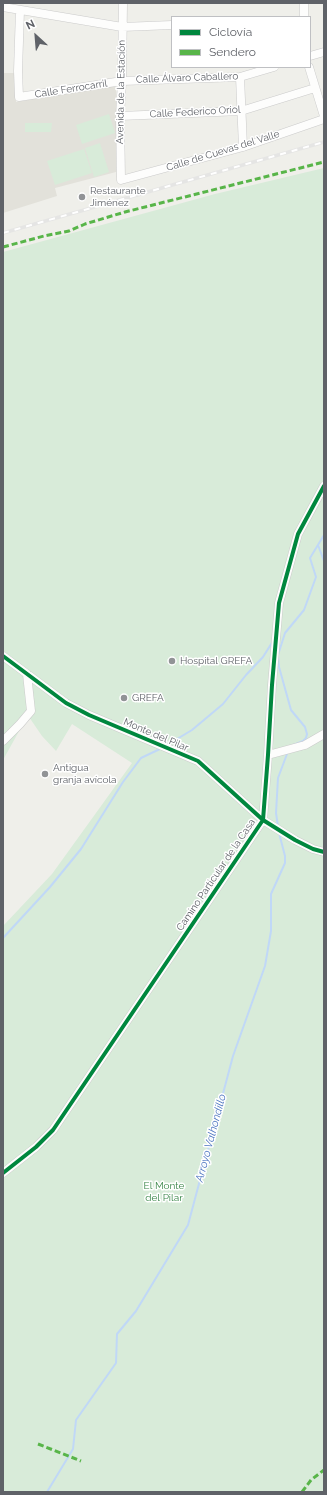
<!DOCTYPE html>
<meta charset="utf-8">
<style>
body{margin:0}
#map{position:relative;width:327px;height:1495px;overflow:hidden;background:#efefea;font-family:Raleway,sans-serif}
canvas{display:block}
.frame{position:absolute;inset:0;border:4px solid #5f6268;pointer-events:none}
.legend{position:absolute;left:171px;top:16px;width:140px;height:52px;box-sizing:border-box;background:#fff;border:1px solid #bfc0c3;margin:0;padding:5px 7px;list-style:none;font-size:12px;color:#5f6268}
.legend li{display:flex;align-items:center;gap:8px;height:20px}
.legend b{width:20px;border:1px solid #bfc0c3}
.north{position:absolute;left:16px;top:16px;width:40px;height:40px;-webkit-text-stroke:3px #fff;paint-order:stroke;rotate:334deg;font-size:11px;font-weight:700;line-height:16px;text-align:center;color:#5f6268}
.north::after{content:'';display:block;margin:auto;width:14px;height:18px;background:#5f6268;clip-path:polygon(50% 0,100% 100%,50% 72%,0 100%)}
</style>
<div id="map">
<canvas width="327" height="1495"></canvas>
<div class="frame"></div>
<ul class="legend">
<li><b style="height:5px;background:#00873e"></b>Ciclovía</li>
<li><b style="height:5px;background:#58b549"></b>Sendero</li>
</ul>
<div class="north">N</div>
</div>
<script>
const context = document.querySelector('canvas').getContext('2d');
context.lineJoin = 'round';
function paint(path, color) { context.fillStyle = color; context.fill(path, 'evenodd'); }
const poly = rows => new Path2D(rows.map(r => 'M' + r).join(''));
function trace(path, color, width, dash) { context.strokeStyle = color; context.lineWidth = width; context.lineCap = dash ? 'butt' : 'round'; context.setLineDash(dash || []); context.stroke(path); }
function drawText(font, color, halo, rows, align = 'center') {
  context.font = font + ' Raleway,sans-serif'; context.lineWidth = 3; context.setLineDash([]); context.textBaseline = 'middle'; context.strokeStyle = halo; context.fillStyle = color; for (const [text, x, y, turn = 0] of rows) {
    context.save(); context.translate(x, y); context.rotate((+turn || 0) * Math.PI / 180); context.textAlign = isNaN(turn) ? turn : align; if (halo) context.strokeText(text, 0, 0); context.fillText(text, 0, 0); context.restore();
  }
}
paint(poly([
 [3,73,15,73,16,102,114,86,116,87,116,172,55,188,57,196,3,213]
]), '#e2e1da');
paint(poly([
 [109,114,115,133,82,144,76,125],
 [25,123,52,123,51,132,25,132],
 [100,143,109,172,94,177,85,148],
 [84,149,92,173,55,185,47,161],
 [324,168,324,1492,3,1492,3,926,52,874,132,763,72,724,56,751,42,736,29,717,23,724,3,760,3,252,215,194]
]), '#d8ebd9');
trace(poly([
 [318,545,324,561],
 [167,745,192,730,223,704,246,675,263,657,273,641],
 [291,746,303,741,306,738,307,734,305,727,291,710,279,667,278,655,285,633,304,610,316,577,310,558,324,535],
 [278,827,276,813,278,778,287,754],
 [3,938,50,887,81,849,123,782,141,758,162,748],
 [47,1492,73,1449,76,1420,116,1363,117,1334,136,1311,188,1225,233,1056,265,966,271,931,271,894,285,863,285,856,279,833]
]), '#c0d8f7', 2);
const minor = poly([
 [123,3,122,81,120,116,121,180,243,147,324,119],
 [304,3,304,17],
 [3,7,122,27,172,25],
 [20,10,18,71,19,97,122,81,240,77,274,67],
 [310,56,324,52],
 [309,67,324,116],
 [240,77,243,147],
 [120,116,241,111,315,88],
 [3,656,66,703,89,715,198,761,263,820,295,840,313,849,324,852],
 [3,741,20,724,31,711,27,674],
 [268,755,305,745,324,734],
 [3,1173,36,1147,53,1130,263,820,268,755,272,685,279,603,298,534,324,486]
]);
trace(minor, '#cbcbcb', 9);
trace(minor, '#fdfdfc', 8);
const rail = poly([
 [3,233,324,142]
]);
trace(rail, '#e5e5e4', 3.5);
trace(rail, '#fff', 2, [6]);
trace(poly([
 [3,247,44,236,69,231,85,224,125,212,324,162],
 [38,1444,81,1461],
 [302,1492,311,1480,324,1470]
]), '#58b549', 3, [6, 3]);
trace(poly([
 [3,656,66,703,89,715,198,761,263,820,295,840,313,849,324,852],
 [3,1173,36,1147,53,1130,263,820,268,755,272,685,279,603,298,534,324,486]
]), '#00873e', 4);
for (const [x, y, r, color] of [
 [82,197,4,"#919396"],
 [172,661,4,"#919396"],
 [124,698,4,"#919396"],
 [45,774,4,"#919396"]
]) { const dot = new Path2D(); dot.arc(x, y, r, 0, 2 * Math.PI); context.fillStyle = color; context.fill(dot); trace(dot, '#fff', 1.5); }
drawText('10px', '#5f6268', '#fff', [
 ["Calle Álvaro Caballero",187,78,-2],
 ["Calle Ferrocarril",71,89,-9],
 ["Avenida de la Estación",121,92,-89],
 ["Calle Federico Oriol",195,112,-3],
 ["Calle de Cuevas del Valle",223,151,-17],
 ["Monte del Pilar",156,735,23],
 ["Camino Particular de la Casa",216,875,-56]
]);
drawText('10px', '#5f6268', '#fff', [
 ["Restaurante",90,191],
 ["Jiménez",90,203],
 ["Hospital GREFA",180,661],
 ["GREFA",132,698],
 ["Antigua",53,768],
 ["granja avícola",53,780]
], 'left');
drawText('10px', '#388547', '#fff', [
 ["El Monte",164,1186],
 ["del Pilar",164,1198]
]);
drawText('italic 11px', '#4d75c1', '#fff', [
 ["Arroyo Valhondillo",211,1138,-75]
]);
</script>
